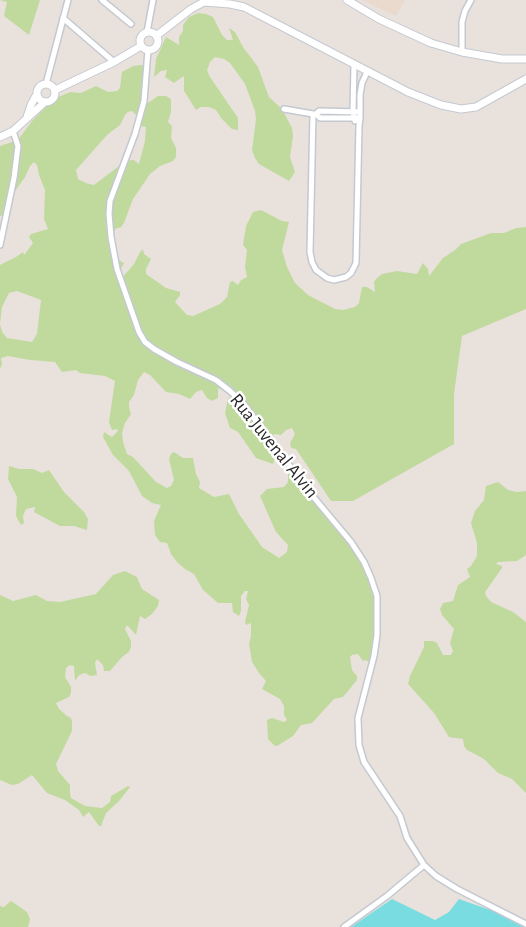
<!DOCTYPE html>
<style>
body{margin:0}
canvas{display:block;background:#e9e1dc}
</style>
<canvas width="526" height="927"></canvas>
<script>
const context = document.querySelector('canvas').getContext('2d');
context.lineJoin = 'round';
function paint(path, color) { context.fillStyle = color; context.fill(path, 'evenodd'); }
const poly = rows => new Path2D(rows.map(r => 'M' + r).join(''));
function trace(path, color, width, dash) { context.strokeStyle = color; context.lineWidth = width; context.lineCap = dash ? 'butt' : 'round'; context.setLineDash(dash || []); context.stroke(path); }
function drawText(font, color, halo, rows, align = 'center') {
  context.font = font + ' "Alegreya Sans",sans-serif'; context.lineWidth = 5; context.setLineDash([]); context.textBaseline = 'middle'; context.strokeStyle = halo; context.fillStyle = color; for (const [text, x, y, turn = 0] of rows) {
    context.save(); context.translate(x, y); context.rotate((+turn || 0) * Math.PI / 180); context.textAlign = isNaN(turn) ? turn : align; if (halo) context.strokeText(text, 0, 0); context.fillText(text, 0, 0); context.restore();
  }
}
paint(poly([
 [362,0,405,0,396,16]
]), '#e9dacd');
paint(poly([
 [0,0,40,0,29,35,4,16,7,2],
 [198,13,206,14,213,17,222,35,227,40,233,40,229,28,235,32,243,47,258,67,269,97,282,109,292,128,293,136,290,157,295,172,289,181,259,164,255,158,252,150,256,119,255,111,245,84,230,63,224,59,215,57,210,62,207,70,210,77,238,118,238,130,232,129,221,118,216,110,209,107,201,107,196,110,184,91,184,76,174,83,165,77,167,70,161,71,154,77,156,59,166,37,179,45,179,37,183,31,183,25,189,17],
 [142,65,144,67,145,79,145,105,158,96,166,96,171,99,171,112,168,122,172,126,171,138,176,148,176,157,173,161,160,166,150,174,133,199,124,223,121,227,115,229,112,236,117,259,124,263,120,271,121,279,134,264,140,252,143,249,144,254,151,259,146,269,146,274,166,288,180,292,180,295,175,302,187,315,193,316,220,304,227,297,230,282,233,281,238,285,241,280,247,277,245,267,247,250,243,245,246,226,253,212,261,210,282,221,289,222,282,250,287,267,295,283,308,295,335,309,343,310,355,307,359,303,362,287,367,287,375,292,374,282,377,278,382,274,397,271,417,274,423,263,428,269,429,276,443,258,455,250,461,244,491,233,504,233,516,228,526,227,526,309,462,336,454,394,454,444,353,501,331,501,296,449,291,448,290,443,295,434,292,428,286,430,281,435,275,434,272,436,271,441,276,455,273,464,256,458,238,432,230,428,225,413,228,399,234,393,234,389,230,386,226,385,224,391,218,388,218,398,212,401,207,398,202,390,196,392,190,399,179,394,166,392,150,375,144,372,138,380,134,395,129,402,129,407,131,414,125,423,122,433,123,442,127,454,133,457,156,482,167,488,171,486,174,480,169,459,171,454,174,452,183,458,193,458,196,474,200,482,199,488,214,497,229,494,239,514,262,547,279,558,287,552,288,545,276,532,260,496,267,489,284,487,288,482,288,474,292,474,300,486,344,534,367,563,373,576,379,598,378,624,373,640,372,663,365,660,363,661,358,654,352,655,350,657,352,670,357,676,357,680,343,697,334,699,312,723,301,725,293,736,277,746,275,746,268,739,267,720,272,718,284,722,287,720,284,715,284,706,280,699,262,689,266,681,259,673,252,662,249,644,251,636,251,623,246,625,245,622,249,605,246,599,248,591,245,591,241,596,241,611,239,616,233,612,232,603,218,603,203,590,194,574,185,569,177,562,171,554,167,543,160,542,155,535,154,521,161,505,152,503,142,496,129,471,113,455,103,437,104,432,112,437,118,431,117,429,112,430,109,422,115,381,105,376,80,373,76,370,62,372,55,362,30,360,8,356,1,358,2,364,0,369,0,265,16,257,23,252,24,255,33,243,29,237,31,234,48,229,44,219,45,190,39,175,37,165,34,162,30,166,25,177,13,194,10,202,8,214,0,216,0,146,18,140,32,121,54,99,70,92,81,93,96,86,108,92,117,91,120,88,122,72,133,66],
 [132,111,137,116,141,126,146,127,145,141,139,164,134,160,122,161,119,166,94,185,86,183,78,179,76,170,107,135,120,125,125,115,128,112],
 [17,291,41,300,37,334,32,342,7,338,2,332,0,324,2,307,9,293],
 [9,466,19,469,33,469,42,473,49,470,64,492,84,512,88,519,87,530,74,526,60,526,34,512,35,507,26,509,23,516,24,523,21,525,16,516,17,497,8,479],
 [498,482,508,490,517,492,526,491,526,555,517,561,498,562,496,564,502,566,502,568,485,592,486,596,491,602,513,612,526,622,526,793,512,779,498,773,484,759,467,750,464,746,463,739,449,737,434,713,408,684,410,676,424,647,424,641,433,641,437,643,443,655,451,655,453,651,450,643,454,629,442,615,440,609,443,603,453,601,458,585,470,577,467,569,471,566,477,556,477,543,471,523,475,511,484,500,486,486],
 [125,571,137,577,142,589,159,600,158,606,152,614,145,619,140,616,136,635,128,626,126,626,125,629,131,641,131,647,129,652,122,657,110,671,104,671,103,665,97,659,95,663,97,675,91,676,85,673,79,675,75,681,74,666,70,665,66,668,65,677,71,687,71,693,69,697,56,703,59,709,67,716,71,718,72,721,72,731,56,764,58,771,70,785,70,794,71,798,85,806,102,808,110,802,111,796,128,786,130,787,119,801,106,813,101,826,99,826,89,812,83,817,79,810,65,800,47,793,32,775,18,784,12,785,0,780,0,595,13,601,36,595,47,601,60,602,96,594,113,575],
 [11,901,27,912,30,919,28,927,0,927,0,906,4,907]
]), '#c0da9e');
paint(poly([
 [392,899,435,920,449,912,459,899,493,911,524,927,351,927]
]), '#79dce1');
const minor = poly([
 [102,0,131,24],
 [63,18,114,62],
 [147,32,153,0],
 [148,50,144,101,135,134,110,201,109,214,111,237,117,269,139,332,145,342,154,349,177,362,216,380,230,391,243,403,306,488,351,542,364,562,371,578,377,596,377,635,374,656,358,718,359,745,364,762,400,816,407,838,424,865,436,876,457,889,526,924],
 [462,52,462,22,465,11,471,0],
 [354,65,353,111,354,118,360,118],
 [46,84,68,0],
 [284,109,313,114],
 [360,112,319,111,316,114,313,114,310,252,312,262,316,270,327,278,334,280,346,277,351,273,356,263,359,126,360,118,360,95,362,83,367,72],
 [316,114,320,118,354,118,355,121],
 [0,245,14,178,18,146,13,131],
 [344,927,387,896,424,865]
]);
const secondary = poly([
 [347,0,379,19,431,43,462,52,502,59,526,59],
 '140 41a9 9 0 1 1 18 0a9 9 0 1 1-18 0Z',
 [156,36,191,9,204,2,230,4,244,7,408,92,441,105,461,109,476,107,526,79],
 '37 93a9 9 0 1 1 18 0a9 9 0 1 1-18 0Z',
 [55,90,114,62,141,46],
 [27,117,31,105,37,94],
 [0,137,13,131,45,102]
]);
trace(minor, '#c4c9d1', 8);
trace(secondary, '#c4c9d1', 9);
trace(minor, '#fff', 5);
trace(secondary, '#fff', 7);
drawText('19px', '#292929', '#fff', [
 ["Rua Juvenal Alvin",274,446,51]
]);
</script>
